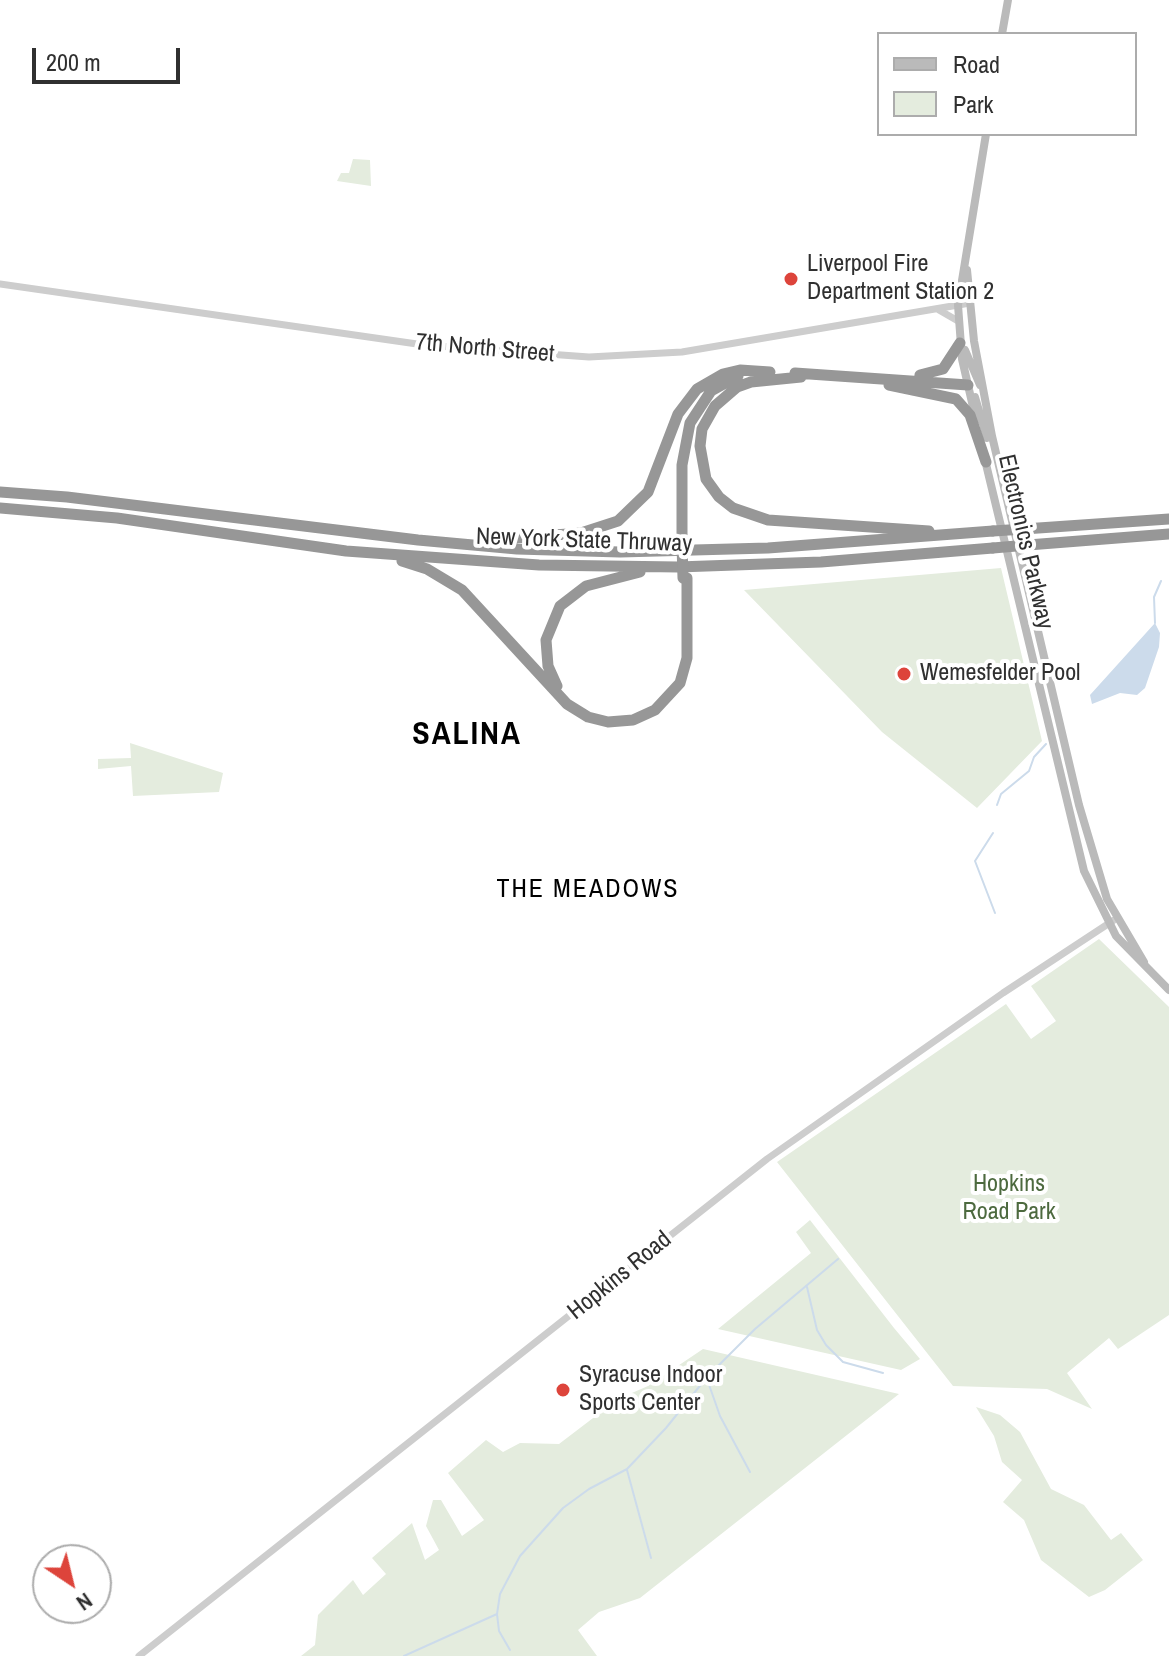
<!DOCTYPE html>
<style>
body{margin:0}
#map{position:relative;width:1169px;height:1656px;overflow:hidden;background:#fff;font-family:"Archivo Narrow",sans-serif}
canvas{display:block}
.legend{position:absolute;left:877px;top:32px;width:260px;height:104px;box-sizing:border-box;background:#fff;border:2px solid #acacac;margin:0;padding:10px 14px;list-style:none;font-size:24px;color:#303030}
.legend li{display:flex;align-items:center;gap:16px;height:40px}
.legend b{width:40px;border:2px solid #acacac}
.north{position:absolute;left:32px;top:1544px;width:80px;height:80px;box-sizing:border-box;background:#fff;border:2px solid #acacac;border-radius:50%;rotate:145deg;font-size:22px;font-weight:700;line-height:32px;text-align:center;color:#303030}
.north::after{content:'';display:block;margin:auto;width:28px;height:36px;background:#dd443b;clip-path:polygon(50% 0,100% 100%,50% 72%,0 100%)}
.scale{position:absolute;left:32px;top:48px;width:148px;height:36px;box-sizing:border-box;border:4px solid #303030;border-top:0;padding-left:10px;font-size:24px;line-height:28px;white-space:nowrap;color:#303030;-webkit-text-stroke:6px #fff;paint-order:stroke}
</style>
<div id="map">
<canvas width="1169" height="1656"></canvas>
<ul class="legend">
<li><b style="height:10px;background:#bababa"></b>Road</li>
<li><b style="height:22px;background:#e4ecde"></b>Park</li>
</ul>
<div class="north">N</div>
<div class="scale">200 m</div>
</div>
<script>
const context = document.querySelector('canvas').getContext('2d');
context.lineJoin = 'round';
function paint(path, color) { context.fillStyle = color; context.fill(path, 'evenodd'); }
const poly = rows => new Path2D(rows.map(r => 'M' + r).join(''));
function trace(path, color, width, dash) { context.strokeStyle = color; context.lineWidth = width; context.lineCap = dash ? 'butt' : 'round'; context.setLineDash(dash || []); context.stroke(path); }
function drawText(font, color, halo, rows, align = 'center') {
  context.font = font + ' "Archivo Narrow",sans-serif'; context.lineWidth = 8; context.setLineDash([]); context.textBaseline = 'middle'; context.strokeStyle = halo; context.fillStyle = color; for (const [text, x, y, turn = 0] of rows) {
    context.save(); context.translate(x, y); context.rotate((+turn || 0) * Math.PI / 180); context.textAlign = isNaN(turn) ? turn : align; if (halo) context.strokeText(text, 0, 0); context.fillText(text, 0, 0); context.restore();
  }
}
paint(poly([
 [353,159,370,160,371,186,337,181,341,173,349,173],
 [1001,568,1042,741,977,808,882,732,744,590],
 [130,743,223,773,219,792,133,796,131,766,98,769,98,759,131,758],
 [1099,939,1169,1007,1169,1315,1118,1349,1109,1338,1067,1373,1092,1409,1047,1389,953,1386,777,1162,1006,1004,1031,1039,1056,1021,1031,986],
 [810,1220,894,1328,920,1359,901,1370,718,1329,811,1253,796,1232],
 [703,1349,899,1394,640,1598,599,1612,578,1630,597,1656,301,1656,315,1645,318,1615,353,1580,363,1595,386,1574,372,1558,412,1523,425,1560,439,1550,426,1526,433,1500,441,1500,462,1536,484,1520,448,1473,486,1440,503,1452,520,1443,559,1444,618,1399,648,1386],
 [976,1407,1000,1415,1020,1432,1051,1489,1084,1505,1111,1540,1121,1533,1143,1560,1105,1590,1089,1597,1041,1560,1024,1520,1003,1502,1022,1480,1002,1462,994,1436]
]), '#e4ecde');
paint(poly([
 [1155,623,1160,633,1159,647,1145,688,1137,695,1120,693,1092,704,1090,695]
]), '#ccdbeb');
trace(poly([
 [1155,623,1154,597,1161,581],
 [997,805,1001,794,1029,771,1034,757,1046,744],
 [993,833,975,861,995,913],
 [807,1287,817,1330,826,1345,843,1362,883,1373],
 [707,1379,720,1416,750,1472],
 [627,1470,651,1558],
 [497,1614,499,1631,510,1650],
 [404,1656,497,1614,500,1594,520,1556,563,1508,589,1489,627,1469,666,1428,707,1377,755,1329,838,1259]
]), '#ccdbeb', 2);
trace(poly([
 [0,284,424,345,589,357,682,352,970,303],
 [939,310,958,321],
 [139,1656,767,1159,1003,993,1114,920]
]), '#cdcdcd', 7);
trace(poly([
 [1002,34,1008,0],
 [967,270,974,341,992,436,1079,805,1107,899,1144,962],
 [965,350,980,385],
 [975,397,987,438],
 [976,420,962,359,958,305,986,134],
 [985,460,1084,871,1116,936,1169,990]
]), '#bababa', 8);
trace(poly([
 [795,373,968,385],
 [920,375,943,369,960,343],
 [801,377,751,382,737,387,715,406,702,429,700,446,706,479,719,497,733,508,768,520,929,531],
 [889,385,956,399,970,415,986,462],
 [0,492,67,497,418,540,517,549,620,552,768,548,993,531],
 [0,508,117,518,346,551,539,565,678,567,821,562,993,548],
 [1024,529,1169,519],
 [488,540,581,533,618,521,648,492,678,414,697,389,723,374,740,370,770,372],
 [682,544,682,465,690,423,711,391,738,376],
 [1028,545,1169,534],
 [402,561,427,569,462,590,567,704,588,717,608,722,633,720,655,710,680,683,687,658,687,578],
 [557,686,548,666,546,640,560,606,586,586,640,572]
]), '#979797', 11);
trace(poly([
 [993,531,1024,529],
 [682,544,683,578],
 [993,548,1028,545]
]), '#979797', 11);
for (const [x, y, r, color] of [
 [791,279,8,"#dd443b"],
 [904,674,8,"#dd443b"],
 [563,1390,8,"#dd443b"]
]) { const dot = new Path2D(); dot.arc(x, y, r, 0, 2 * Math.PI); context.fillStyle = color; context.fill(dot); trace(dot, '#fff', 3); }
drawText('24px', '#303030', '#fff', [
 ["Liverpool Fire",807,265],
 ["Department Station 2",807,293],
 ["Wemesfelder Pool",920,674],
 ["Syracuse Indoor",579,1376],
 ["Sports Center",579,1404]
], 'left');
drawText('24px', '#303030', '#fff', [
 ["7th North Street",485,349,5],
 ["New York State Thruway",584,541,2],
 ["Electronics Parkway",1025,542,77],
 ["Hopkins Road",620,1276,-39]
]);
drawText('24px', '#4d6a3f', '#fff', [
 ["Hopkins",1009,1185],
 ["Road Park",1009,1213]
]);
context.letterSpacing = '2px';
drawText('26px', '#000', '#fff', [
 ["THE MEADOWS",588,890]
]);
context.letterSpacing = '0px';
context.letterSpacing = '2px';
drawText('bold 32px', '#000', '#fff', [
 ["SALINA",467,735]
]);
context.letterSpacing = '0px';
</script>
